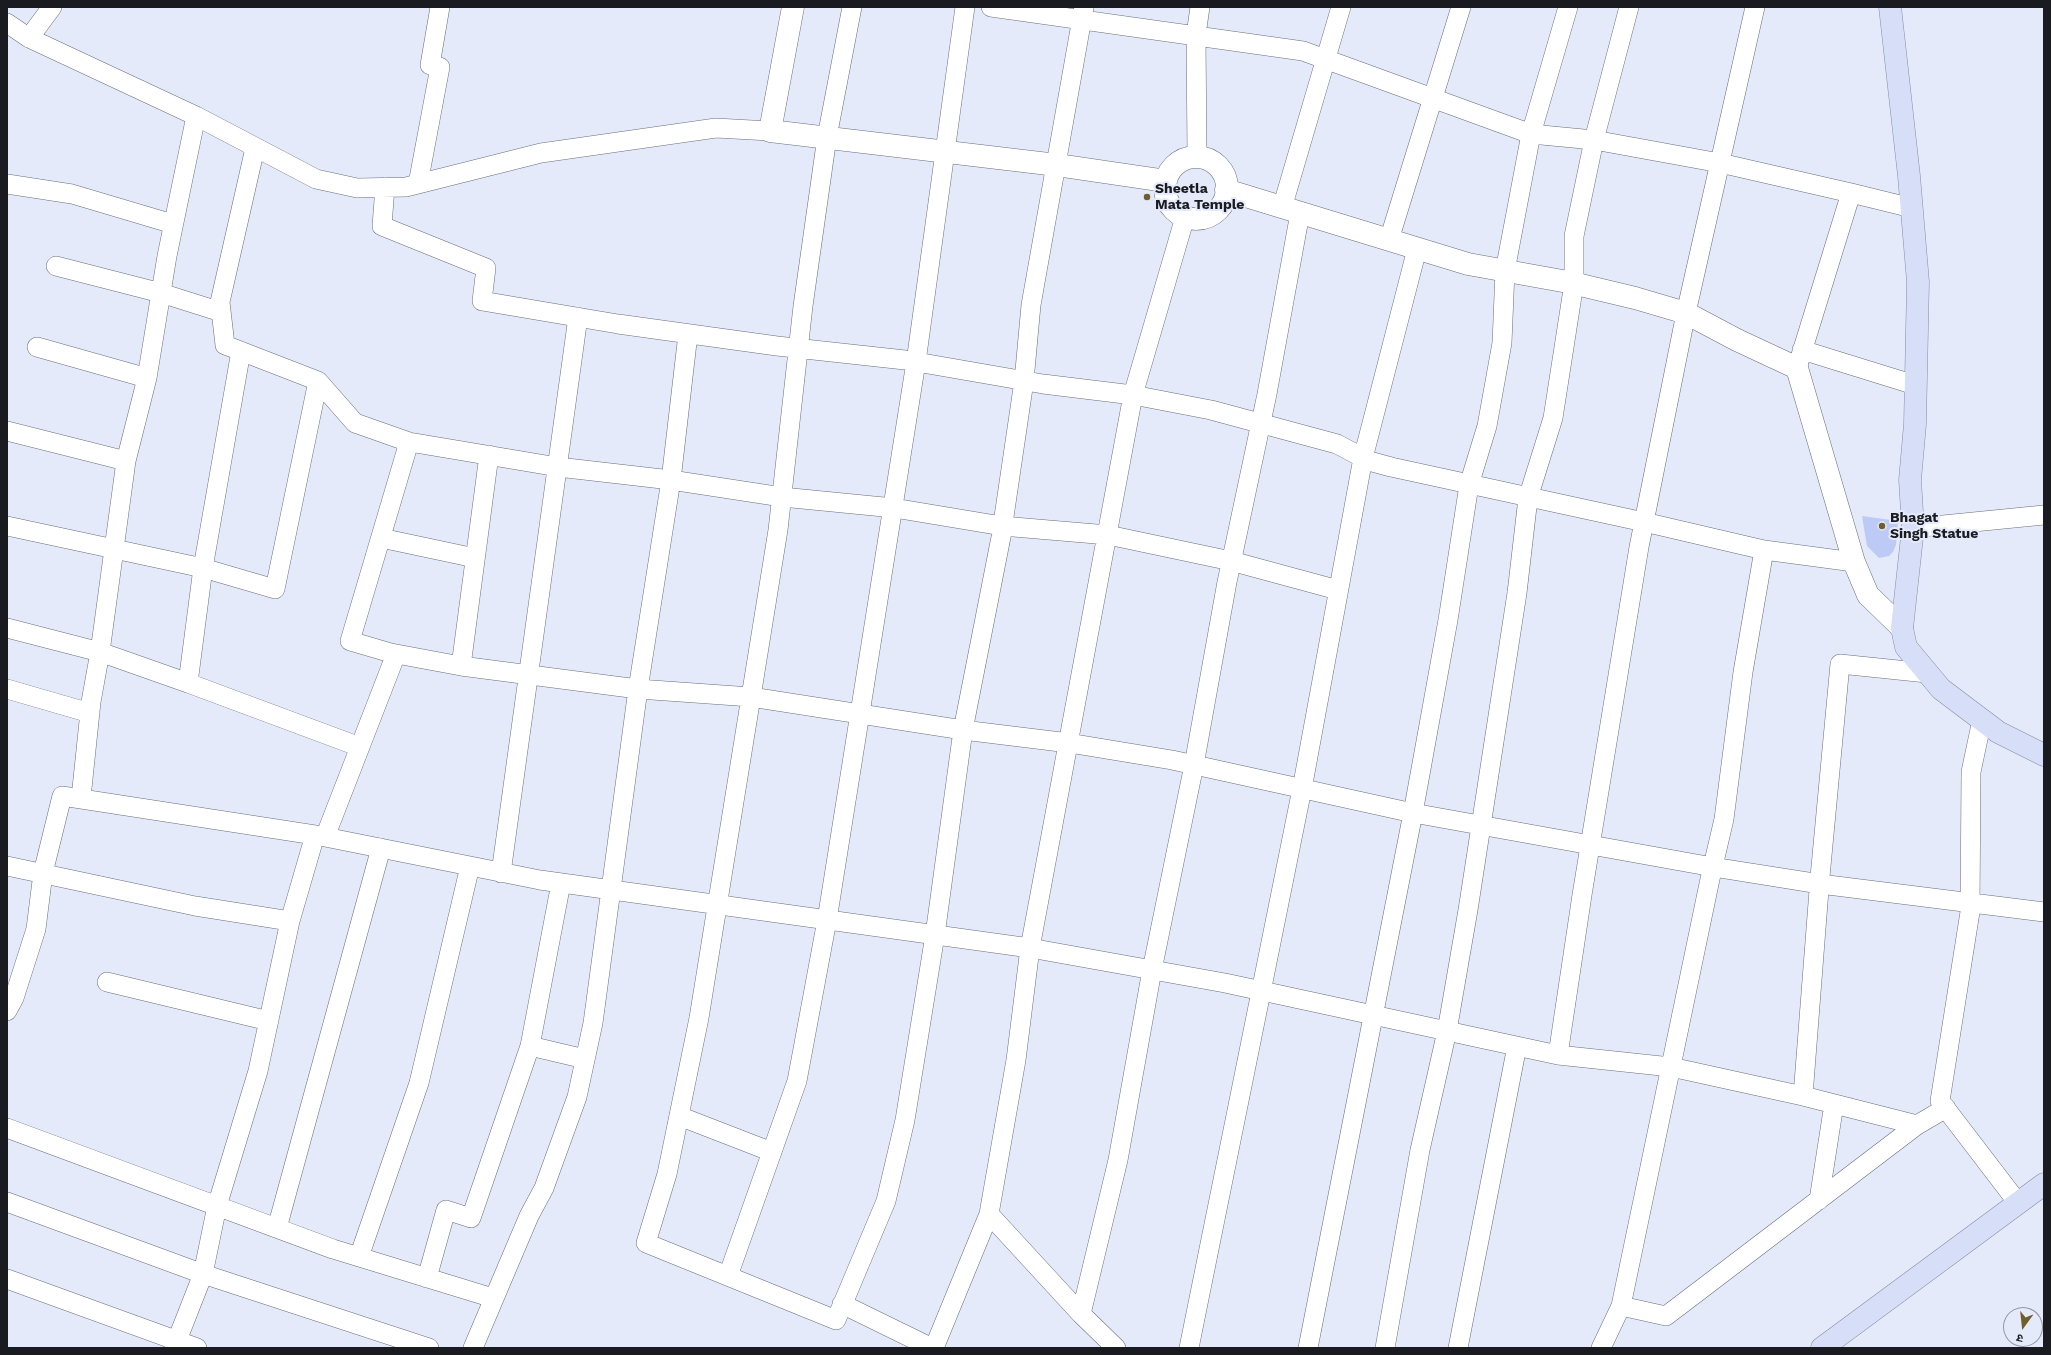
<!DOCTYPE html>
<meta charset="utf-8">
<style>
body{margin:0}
#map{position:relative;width:2051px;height:1355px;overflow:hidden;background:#e5eafb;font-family:"Work Sans","Noto Sans Devanagari",sans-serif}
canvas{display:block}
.frame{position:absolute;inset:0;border:8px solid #191b20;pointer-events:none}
.north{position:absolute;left:2003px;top:1307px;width:40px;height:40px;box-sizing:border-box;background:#e5eafb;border:1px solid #9397a3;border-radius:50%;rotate:195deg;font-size:11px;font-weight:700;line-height:16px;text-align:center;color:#191b20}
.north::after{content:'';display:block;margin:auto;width:14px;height:18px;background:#6e5e2b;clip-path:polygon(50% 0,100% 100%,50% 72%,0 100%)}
</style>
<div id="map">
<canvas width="2051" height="1355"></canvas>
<div class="frame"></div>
<div class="north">उ</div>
</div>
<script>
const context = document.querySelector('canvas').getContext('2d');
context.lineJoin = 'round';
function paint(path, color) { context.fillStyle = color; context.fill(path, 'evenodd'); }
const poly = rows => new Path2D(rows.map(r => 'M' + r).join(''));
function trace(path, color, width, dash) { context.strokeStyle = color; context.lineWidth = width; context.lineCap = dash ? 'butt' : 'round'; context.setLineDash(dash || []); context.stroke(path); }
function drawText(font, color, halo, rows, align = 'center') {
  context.font = font + ' "Work Sans",sans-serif'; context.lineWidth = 4; context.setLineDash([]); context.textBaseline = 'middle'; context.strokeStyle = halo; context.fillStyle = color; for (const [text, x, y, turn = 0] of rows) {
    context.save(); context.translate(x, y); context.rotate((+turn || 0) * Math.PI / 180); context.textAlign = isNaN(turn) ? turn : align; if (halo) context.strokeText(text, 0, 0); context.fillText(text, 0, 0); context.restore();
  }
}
paint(poly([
 [1862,516,1898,521,1896,545,1893,552,1889,556,1879,558,1867,546]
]), '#bdcaf6');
const minor = poly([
 [852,7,827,137,803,306,778,530,699,1018,667,1174,646,1243,836,1320,886,1201,905,1120,935,935,963,730,1001,537,1024,381,1031,305,1084,7],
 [991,7,1303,51,1531,134,1594,140,1720,163,1851,193,1797,368],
 [7,23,29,38,196,116,316,179,357,188,406,187,541,153,716,128,770,131],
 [29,38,52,7],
 [255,148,220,302,225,345,318,381],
 [1197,157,1196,35,1200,7],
 [7,184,72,194,173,224],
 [418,184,440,67,430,65,440,7],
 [385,187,382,226,486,268,482,301,618,324,777,346,905,360,1043,384,1133,395,1211,410,1337,444,1369,461,1391,467,1644,522,1764,550,1854,562],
 [1851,193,1912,208],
 [1282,208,1341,7],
 [1389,240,1461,7],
 [56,266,161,293,221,312],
 [37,347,147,378],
 [1802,350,1915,385],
 [7,431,126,461],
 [409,442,350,641,391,653,461,666,638,689,751,697,963,730,1069,743,1172,760,1413,813,1713,867,1820,884,2044,912],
 [7,526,203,568,275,589,318,381,355,423,409,442,558,467,671,480,782,497,894,508,1002,526,1108,535,1231,561,1338,590],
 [1913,528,2044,515],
 [381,538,475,558],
 [7,628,100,652,188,683,203,568,241,351],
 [461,666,489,455],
 [188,683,360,747],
 [7,689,90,713],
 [1982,720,1971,772,1970,912,1940,1101,2018,1203],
 [81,798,91,702,100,652,126,461,147,378,167,256,196,116],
 [325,837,396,654],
 [7,866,195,906,290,921],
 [501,873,578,317],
 [107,982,269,1021],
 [7,1011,14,998,36,929,43,873,62,796,315,835,540,880,1030,948,1225,983,1558,1055,1671,1067,1803,1096,1917,1125],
 [530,1046,585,1059],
 [1558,1055,1582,895,1639,547,1686,313,1755,7],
 [1803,1096,1820,877,1840,664,1927,673],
 [679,1116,772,1152],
 [7,1128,333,1249,493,1298],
 [1819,1200,1834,1104],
 [7,1202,203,1274,429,1348],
 [277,1228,381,848],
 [359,1257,419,1083,470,866],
 [728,1276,797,1081,827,920,916,362,965,7],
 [427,1278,446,1210,471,1218,530,1046,561,883],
 [7,1279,197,1348],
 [842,1304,932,1348],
 [1621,1306,1666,1316,1917,1125,1946,1108],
 [1081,1314,1118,1160,1152,970,1194,765,1227,582,1267,394,1300,213],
 [174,1348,203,1274,217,1206,258,1071,290,921,315,835],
 [473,1348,529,1216,544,1188,577,1097,593,1023,638,689,671,480,688,334],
 [934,1348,989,1214],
 [1116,1348,1081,1314,989,1214,1016,1060,1030,948,1133,395,1185,217],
 [1189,1348,1302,789,1363,458,1417,249],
 [1308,1348,1413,813,1448,620,1469,485,1487,426,1502,343,1505,271,1531,134,1568,7],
 [1385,1348,1420,1150,1447,1031,1468,910,1517,593,1528,498,1553,418,1574,283,1574,236,1594,140,1629,7],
 [1458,1348,1517,1046],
 [1601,1348,1621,1306,1710,879,1724,819,1743,672,1764,550]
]);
const tertiary = poly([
 [793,7,770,131,1057,165,1166,181],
 '1165 188a31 31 0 1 1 62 0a31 31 0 1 1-62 0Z',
 [1226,190,1468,264,1568,282,1635,298,1686,313,1737,340,1797,368,1854,562,1868,595,1902,628]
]);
const primary = poly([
 [1890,7,1909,176,1918,282,1915,424,1910,480,1913,528,1902,628,1906,647,1941,689,1998,732,2044,755],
 [1822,1348,2044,1184]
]);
trace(minor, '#696d7c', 20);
trace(tertiary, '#696d7c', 23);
trace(primary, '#838ba8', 23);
trace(minor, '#fff', 19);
trace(tertiary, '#fff', 22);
trace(primary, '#d7def7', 22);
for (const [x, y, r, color] of [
 [1147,197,4,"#6e5e2b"],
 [1882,526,4,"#6e5e2b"]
]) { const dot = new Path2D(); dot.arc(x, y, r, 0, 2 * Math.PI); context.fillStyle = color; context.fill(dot); trace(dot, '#e5eafb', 1.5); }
drawText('bold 14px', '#191b20', '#e5eafb', [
 ["Sheetla",1155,189],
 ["Mata Temple",1155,205],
 ["Bhagat",1890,518],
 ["Singh Statue",1890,534]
], 'left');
</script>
